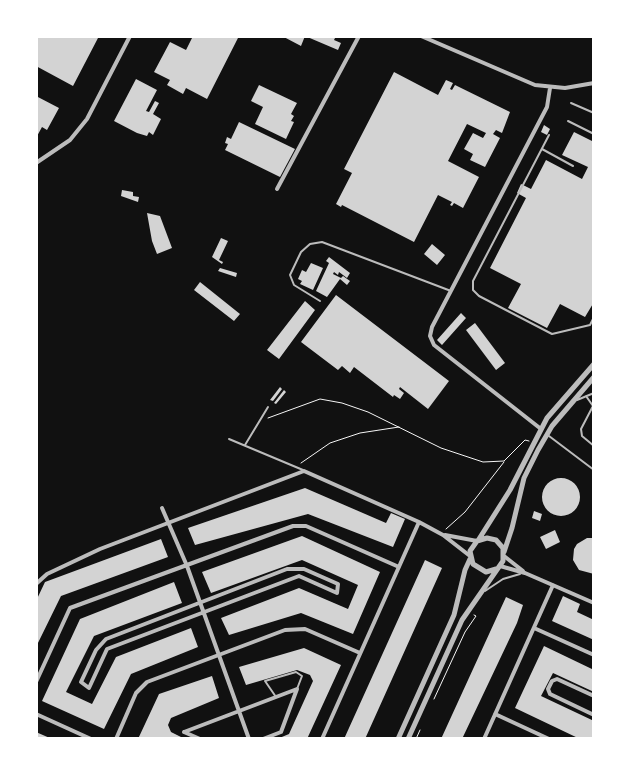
<!DOCTYPE html>
<style>
body{margin:0}
#map{position:relative;width:630px;height:775px;overflow:hidden;background:#111;font-family:"Open Sans",sans-serif}
canvas{display:block}
.frame{position:absolute;inset:0;border:38px solid #fff;pointer-events:none}
</style>
<div id="map">
<canvas width="630" height="775"></canvas>
<div class="frame"></div>
</div>
<script>
const context = document.querySelector('canvas').getContext('2d');
context.lineJoin = 'round';
function paint(path, color) { context.fillStyle = color; context.fill(path, 'evenodd'); }
const poly = rows => new Path2D(rows.map(r => 'M' + r).join(''));
function trace(path, color, width, dash) { context.strokeStyle = color; context.lineWidth = width; context.lineCap = dash ? 'butt' : 'round'; context.setLineDash(dash || []); context.stroke(path); }
paint(poly([
 [39,36,94,36,98,38,73,86,36,66,36,41],
 [193,36,239,36,207,99,186,88,183,94,167,85,170,80,154,72,170,42,186,50],
 [282,36,305,36,301,46],
 [305,36,336,36,334,40,341,43,338,50],
 [394,72,438,95,446,80,453,83,450,89,452,90,455,85,510,112,502,133,496,130,493,134,500,138,485,167,470,160,473,154,464,149,473,133,483,138,486,133,467,124,448,161,479,177,463,208,454,203,452,206,450,205,452,202,438,195,414,242,342,205,341,207,336,204,352,173,344,169],
 [136,79,157,90,146,111,149,112,155,101,159,103,153,114,161,119,153,135,149,132,147,136,137,133,114,121],
 [259,85,297,103,291,114,294,116,291,121,294,122,286,139,255,124,263,107,251,101],
 [36,96,59,108,47,130,42,127,36,138],
 [239,122,295,149,280,177,225,150,228,144,225,143,227,137,231,139],
 [544,125,550,129,547,135,541,132],
 [574,132,594,142,594,302,585,317,560,304,547,328,508,308,521,284,490,268,526,198,517,193,521,184,531,189,546,160,582,179,588,167,562,155],
 [122,190,133,192,133,196,139,197,138,202,121,196],
 [147,213,160,216,172,248,157,254,152,241],
 [221,238,228,241,219,260,223,262,222,264,212,257],
 [432,244,445,255,437,265,424,254],
 [329,257,350,273,347,278,339,272,338,275,334,272,333,274,341,278,343,276,350,281,347,285,340,279,327,297,316,291,329,263,326,261],
 [311,263,323,268,313,290,300,284,302,281,298,279,302,270,306,272],
 [220,268,237,273,236,277,218,271],
 [200,282,240,314,234,321,194,290],
 [336,295,449,381,428,409,400,387,399,389,404,393,400,399,394,395,393,397,354,367,350,373,342,366,338,370,301,342],
 [305,301,315,310,279,359,267,350],
 [461,313,466,318,442,345,437,340],
 [475,323,505,363,496,370,466,330],
 [280,387,282,389,273,401,270,400],
 [284,390,286,392,276,404,274,403],
 '542 497a19 19 0 1 1 38 0a19 19 0 1 1-38 0Z',
 [305,488,386,523,391,513,405,519,393,547,308,514,195,545,188,528],
 [534,511,542,514,540,521,532,518],
 [555,530,560,542,546,549,540,537],
 [302,536,380,572,353,634,301,613,229,635,221,618,299,588,348,609,358,585,302,560,211,593,202,572],
 [587,538,594,538,594,574,579,570,573,560,574,549,577,544],
 [161,539,168,557,61,596,36,647,36,601,45,582],
 [425,560,442,568,365,739,344,739],
 [174,582,182,603,94,636,66,692,92,704,116,657,191,628,198,647,131,674,104,729,42,701,80,619],
 [563,596,580,604,577,612,594,620,594,640,552,621],
 [506,597,523,605,517,623,462,739,441,739],
 [544,646,594,670,594,692,553,673,541,696,594,721,594,739,580,739,515,708],
 [304,648,341,665,307,739,277,739,289,734,313,681,310,675,297,670,246,685,239,667],
 [212,676,219,698,171,718,168,725,171,732,185,739,138,739,159,694],
 [36,732,52,739,36,739]
]), '#d3d3d3');
trace(poly([
 [268,418,320,399,342,403,368,412,441,448,483,462,504,461,525,440,529,441],
 [301,463,330,443,360,433,399,427],
 [446,529,465,512,504,462],
 [434,699,465,632,476,616,474,615],
 [416,739,420,730]
]), '#f5f5f5', 1);
trace(poly([
 [571,103,594,113],
 [568,121,594,134],
 [549,135,473,281,473,290,479,296,552,334,590,325,594,317],
 [542,149,573,166],
 [320,301,294,285,290,275,301,252,310,244,322,242,451,291],
 [593,394,594,401],
 [586,396,593,406,581,429,582,436,594,446],
 [577,400,594,393],
 [549,436,594,470],
 [229,439,303,470],
 [245,445,268,407],
 [485,591,503,579,520,574],
 [276,697,265,681,296,672,302,676,297,689]
]), '#bcbcbc', 2);
trace(poly([
 [421,36,535,85,565,88,594,83],
 [36,163,70,140,87,119,130,36],
 [277,189,359,36],
 [541,429,434,345,430,336,432,327,547,107,550,88],
 [162,508,187,566,249,739],
 [445,535,477,541],
 [504,556,523,571],
 [500,566,525,573,594,603],
 [287,569,304,569,338,584,337,593,299,576,107,649,89,688,81,682,96,650,106,639,287,569],
 [36,584,47,574,100,549,304,471,419,522,443,535,470,556],
 [534,628,594,655],
 [36,682,70,608,293,526,306,526,399,567],
 [594,696,557,679,552,681,548,689,550,694,594,715],
 [36,714,91,739],
 [495,714,549,739],
 [184,732,297,689,281,732,263,739],
 [184,732,200,739],
 [116,739,136,693,147,682,285,630,305,629,360,653],
 [322,739,419,522],
 [484,739,553,585]
]), '#bcbcbc', 4);
trace(poly([
 [479,539,510,490,547,418,594,364],
 [504,552,512,528,524,478,538,450,552,426,594,377],
 [398,739,454,615,465,570,470,559],
 [408,739,462,620,503,561,503,548,496,540,487,538,477,541,470,551,473,564,486,572,496,569]
]), '#bcbcbc', 5);
</script>
